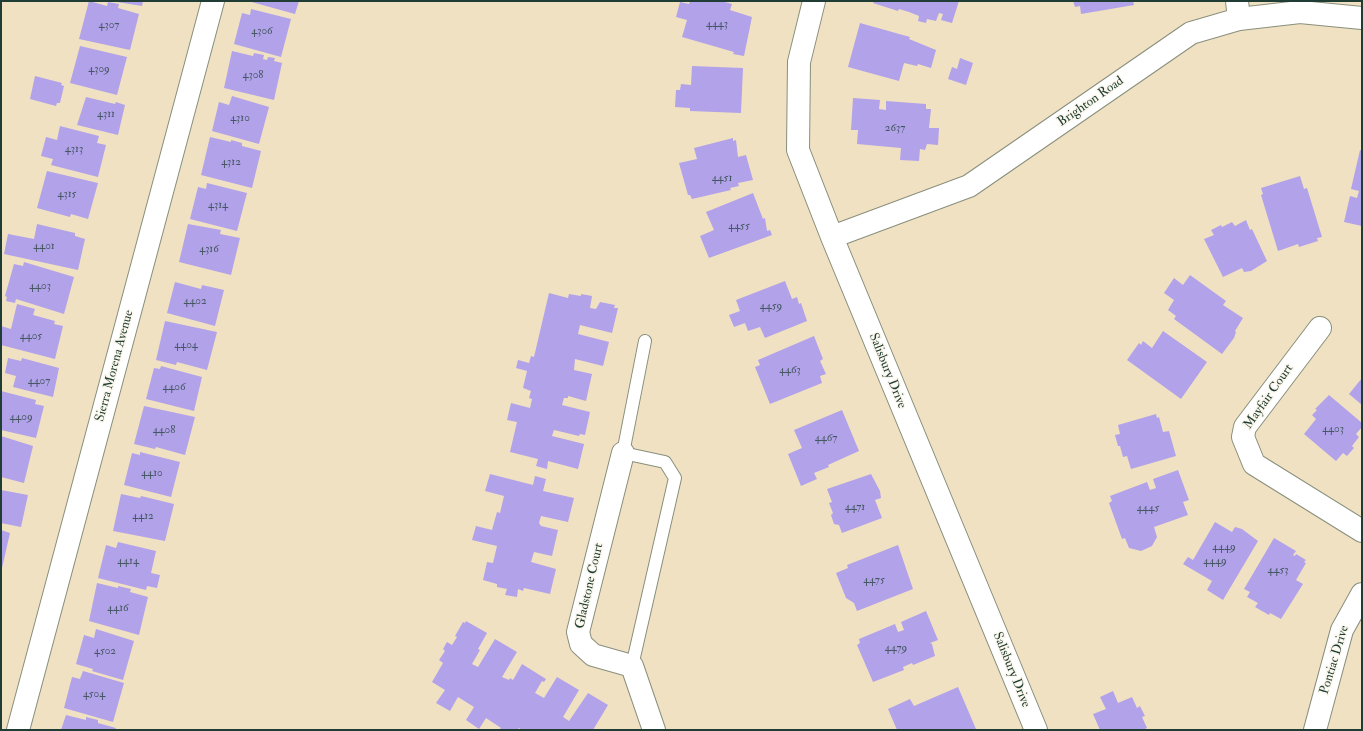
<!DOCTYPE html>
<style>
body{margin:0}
#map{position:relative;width:1363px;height:731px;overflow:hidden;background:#f1e1c3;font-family:"IM FELL Double Pica",serif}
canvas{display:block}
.frame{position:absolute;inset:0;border:2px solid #1f3d34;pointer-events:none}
</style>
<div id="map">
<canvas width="1363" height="731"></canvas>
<div class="frame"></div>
</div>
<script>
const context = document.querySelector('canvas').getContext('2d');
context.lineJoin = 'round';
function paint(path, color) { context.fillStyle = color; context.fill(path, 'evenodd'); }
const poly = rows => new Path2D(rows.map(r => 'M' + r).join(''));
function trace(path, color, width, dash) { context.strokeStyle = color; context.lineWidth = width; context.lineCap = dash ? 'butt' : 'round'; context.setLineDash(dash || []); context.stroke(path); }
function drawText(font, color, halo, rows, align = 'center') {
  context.font = font + ' "IM FELL Double Pica",serif'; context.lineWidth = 3; context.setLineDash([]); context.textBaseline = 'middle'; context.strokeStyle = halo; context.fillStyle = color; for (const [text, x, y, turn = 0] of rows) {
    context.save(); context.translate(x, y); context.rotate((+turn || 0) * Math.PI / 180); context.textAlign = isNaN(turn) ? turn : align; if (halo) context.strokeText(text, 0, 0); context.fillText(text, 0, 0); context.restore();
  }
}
paint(poly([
 [89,1,107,6,108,2,119,4,118,8,139,14,130,50,79,39],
 [122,1,143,1,142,6,117,2],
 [248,1,299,1,295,14],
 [690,1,721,1,732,4,730,10,752,17,744,56,733,54,734,52,682,37,687,20,676,17,680,2,689,4],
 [874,1,959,1,952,23,941,20,943,14,939,13,936,21,927,19,926,23,918,21,919,16,909,12,899,9,898,11,873,3],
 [1073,1,1133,1,1134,5,1081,14,1080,6,1075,7],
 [251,9,291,19,281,57,234,44,242,13,250,15],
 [860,23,910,37,909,39,936,50,931,68,918,64,917,66,904,63,899,81,848,67],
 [80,46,127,57,117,95,70,83],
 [232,51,253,56,254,53,264,55,263,59,267,60,268,57,275,58,274,61,282,63,274,100,224,88],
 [960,58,973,63,966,85,948,79,952,67,957,69],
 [692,66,743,68,741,113,690,111,690,108,675,107,676,90,680,90,681,84,691,85],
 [35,76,62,83,61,85,64,86,60,103,57,103,56,106,30,99],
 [232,96,269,107,259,144,212,131,219,102,229,105],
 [86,97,115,104,116,102,125,105,118,135,77,125],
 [853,98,880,100,879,109,886,110,886,101,926,104,926,109,931,109,929,128,939,128,938,145,927,144,925,150,920,149,919,161,900,160,901,148,857,144,858,130,851,130],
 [60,126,99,136,97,143,106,145,98,177,51,165,53,159,41,156,46,137,57,140],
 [210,137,231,142,231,140,242,143,242,146,261,151,252,188,201,175],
 [733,138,733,141,736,140,738,157,746,155,753,180,738,183,739,186,730,188,731,190,692,199,690,195,688,195,679,163,697,159,694,148],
 [1360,150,1362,151,1362,226,1344,222,1350,196,1357,198,1359,191,1351,189],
 [47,171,98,183,88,219,71,214,70,217,37,208],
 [1300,176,1304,189,1307,188,1322,237,1317,238,1318,241,1299,247,1298,244,1278,251,1261,195,1263,194,1261,188],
 [207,183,247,193,237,231,190,219,198,187,206,189],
 [753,193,763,219,765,218,767,231,770,230,772,235,709,258,700,236,714,230,706,212],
 [1246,220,1250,230,1252,229,1267,261,1251,271,1244,272,1242,268,1223,277,1204,239,1214,235,1211,230,1221,225,1222,227,1232,222,1235,226],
 [37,224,75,233,75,236,85,239,78,270,4,254,8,234,34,239],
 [188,224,221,230,220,234,240,238,231,275,179,262],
 [24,262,74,277,64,314,16,299,15,303,6,301,7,297,5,296,14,264,23,266],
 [1190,275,1226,301,1223,305,1243,318,1235,331,1236,332,1234,338,1222,354,1174,319,1176,316,1168,310,1174,300,1164,293,1174,278,1183,285],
 [785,281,792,299,797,297,799,304,801,303,807,321,765,338,760,327,748,331,745,323,734,327,729,315,740,311,736,300],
 [175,282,201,289,202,285,224,290,215,326,167,313],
 [549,293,568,298,569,294,581,296,581,294,592,296,590,308,596,309,600,302,615,305,614,308,618,308,612,333,580,325,578,334,609,342,603,366,575,359,574,370,592,374,586,401,568,396,568,398,564,398,562,405,590,412,585,435,580,434,579,436,554,430,552,436,584,444,578,469,548,461,547,469,536,466,538,459,510,452,517,422,507,420,511,403,530,408,532,399,529,398,531,391,523,388,527,371,516,368,518,360,529,363,531,356,534,357],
 [17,304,35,309,33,315,55,321,54,324,63,326,55,359,1,345,1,326,11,329],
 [165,321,217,332,207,370,177,362,176,365,156,360],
 [1163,331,1207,362,1181,399,1127,360,1139,343,1141,345,1143,341,1152,348],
 [814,336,823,359,820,361,826,374,820,376,822,383,770,404,755,367,760,365,758,360],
 [8,358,21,361,22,358,59,368,53,397,13,387,16,376,5,373],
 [161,366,202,377,194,411,146,399,154,368,160,369],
 [1362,378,1362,405,1349,394],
 [1,391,36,400,35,404,44,406,36,438,1,430],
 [1329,395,1362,423,1362,427,1356,434,1359,437,1352,446,1354,448,1347,456,1343,453,1336,461,1304,434,1316,419,1312,415,1317,410,1315,409],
 [144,406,195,417,185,455,156,447,155,449,134,444],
 [842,410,859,451,828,465,829,467,814,473,817,479,801,486,788,454,802,448,794,430],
 [1156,414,1157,418,1159,417,1163,432,1169,431,1176,456,1131,469,1127,456,1123,457,1120,446,1118,446,1115,435,1120,434,1118,425],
 [1,436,33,446,24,483,1,477],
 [140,452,180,462,171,497,124,485,132,453,140,455],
 [1178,470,1189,500,1183,502,1188,515,1154,527,1157,537,1152,546,1141,551,1129,548,1125,538,1122,539,1109,503,1112,501,1110,496,1147,482,1150,490,1156,488,1153,479],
 [490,474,533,485,535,476,546,479,543,491,574,498,568,522,541,516,539,523,541,526,558,530,552,556,534,552,531,562,556,569,550,594,524,588,523,591,518,589,517,597,505,595,507,589,497,587,497,584,483,580,487,562,493,563,497,546,472,540,476,526,492,530,497,512,500,513,504,496,485,491],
 [871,474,880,491,881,498,875,500,882,518,842,533,839,525,834,524,831,515,833,513,829,503,832,502,827,489],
 [1,490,28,495,21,527,1,523],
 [121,494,140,498,141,496,174,504,165,541,113,531],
 [1215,522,1232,532,1235,527,1242,529,1258,541,1223,600,1207,590,1212,581,1183,564,1188,557,1193,560],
 [1,530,10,533,2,568,1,567],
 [1274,538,1296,551,1293,555,1295,556,1296,554,1306,560,1304,562,1306,563,1296,580,1303,584,1281,619,1270,613,1269,615,1255,607,1258,603,1247,597,1250,592,1244,589],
 [118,542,156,551,151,573,160,575,157,588,147,586,146,590,98,578,106,545,116,548],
 [898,545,913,589,857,611,854,603,846,598,836,573,848,568,847,565],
 [97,583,118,588,118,586,131,589,130,592,148,597,139,635,89,621],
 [926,611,938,640,930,643,932,644,935,656,913,665,912,663,903,667,904,670,873,682,857,645,860,643,859,639,895,624,898,632,904,630,901,622],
 [466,621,487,633,478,649,480,650,472,664,478,667,495,639,517,652,502,677,509,680,510,678,513,680,522,664,546,679,544,682,542,681,535,693,544,698,557,677,579,690,563,717,569,721,588,693,608,705,593,730,522,730,519,728,517,730,499,730,501,728,486,718,479,729,466,720,474,707,458,697,450,711,436,703,445,690,432,682,443,663,439,660,445,651,443,649,447,642,452,645,457,637,455,636,463,622,465,623],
 [96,629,134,641,123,680,92,671,93,669,76,664,84,635,94,638],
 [83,671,124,683,113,722,64,708,72,677,80,679],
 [958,687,976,729,897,730,888,709,910,699,914,706],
 [1113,691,1118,703,1132,697,1137,708,1140,706,1145,716,1142,717,1147,728,1143,730,1100,730,1093,714,1106,709,1100,697],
 [66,715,86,720,86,717,98,720,98,723,116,728,115,730,61,730]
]), '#b1a2e9');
const service = poly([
 [632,666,675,478,665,462,623,453,645,341]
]);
const minor = poly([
 [814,1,799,62,798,150,832,237,1036,730],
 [1237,1,1239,19],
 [832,237,969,186,1191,33,1239,19,1300,12,1362,18],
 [1320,328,1245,427,1243,437,1254,464,1362,531],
 [623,453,578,632,581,644,593,655,632,666,654,730]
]);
const tertiary = poly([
 [18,730,213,1]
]);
const secondary = poly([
 [1315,730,1342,630,1362,594]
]);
trace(service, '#888f7c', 14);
trace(minor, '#888f7c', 24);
trace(tertiary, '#888f7c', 24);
trace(secondary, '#888f7c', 24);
trace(service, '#fff', 12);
trace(minor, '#fff', 22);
trace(tertiary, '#fff', 22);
trace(secondary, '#fff', 22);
drawText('11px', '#445661', null, [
 ["4443",717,25],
 ["4307",109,26],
 ["4306",262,32],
 ["4309",99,70],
 ["4308",253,76],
 ["4311",106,115],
 ["4310",240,119],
 ["2637",895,129],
 ["4313",74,150],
 ["4312",231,163],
 ["4451",722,179],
 ["4315",67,195],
 ["4314",218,206],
 ["4455",739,227],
 ["4401",44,247],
 ["4316",209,250],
 ["4403",40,287],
 ["4402",195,302],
 ["4459",771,307],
 ["4405",31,337],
 ["4404",186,346],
 ["4463",790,371],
 ["4407",39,382],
 ["4406",174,388],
 ["4409",21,418],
 ["4403",1333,430],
 ["4408",164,431],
 ["4467",826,439],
 ["4410",152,474],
 ["4471",855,508],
 ["4445",1148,509],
 ["4412",143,517],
 ["4449",1224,548],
 ["4414",128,562],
 ["4449",1215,562],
 ["4453",1278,571],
 ["4475",874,581],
 ["4416",118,609],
 ["4479",896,649],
 ["4502",105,652],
 ["4504",94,695]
]);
drawText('13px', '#1f3d34', '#fbf7ec', [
 ["Brighton Road",1091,102,-35],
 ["Sierra Morena Avenue",115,366,-75],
 ["Salisbury Drive",887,371,68],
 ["Mayfair Court",1269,397,-55],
 ["Gladstone Court",590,586,-77],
 ["Pontiac Drive",1335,660,-73],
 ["Salisbury Drive",1011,670,68]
]);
</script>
